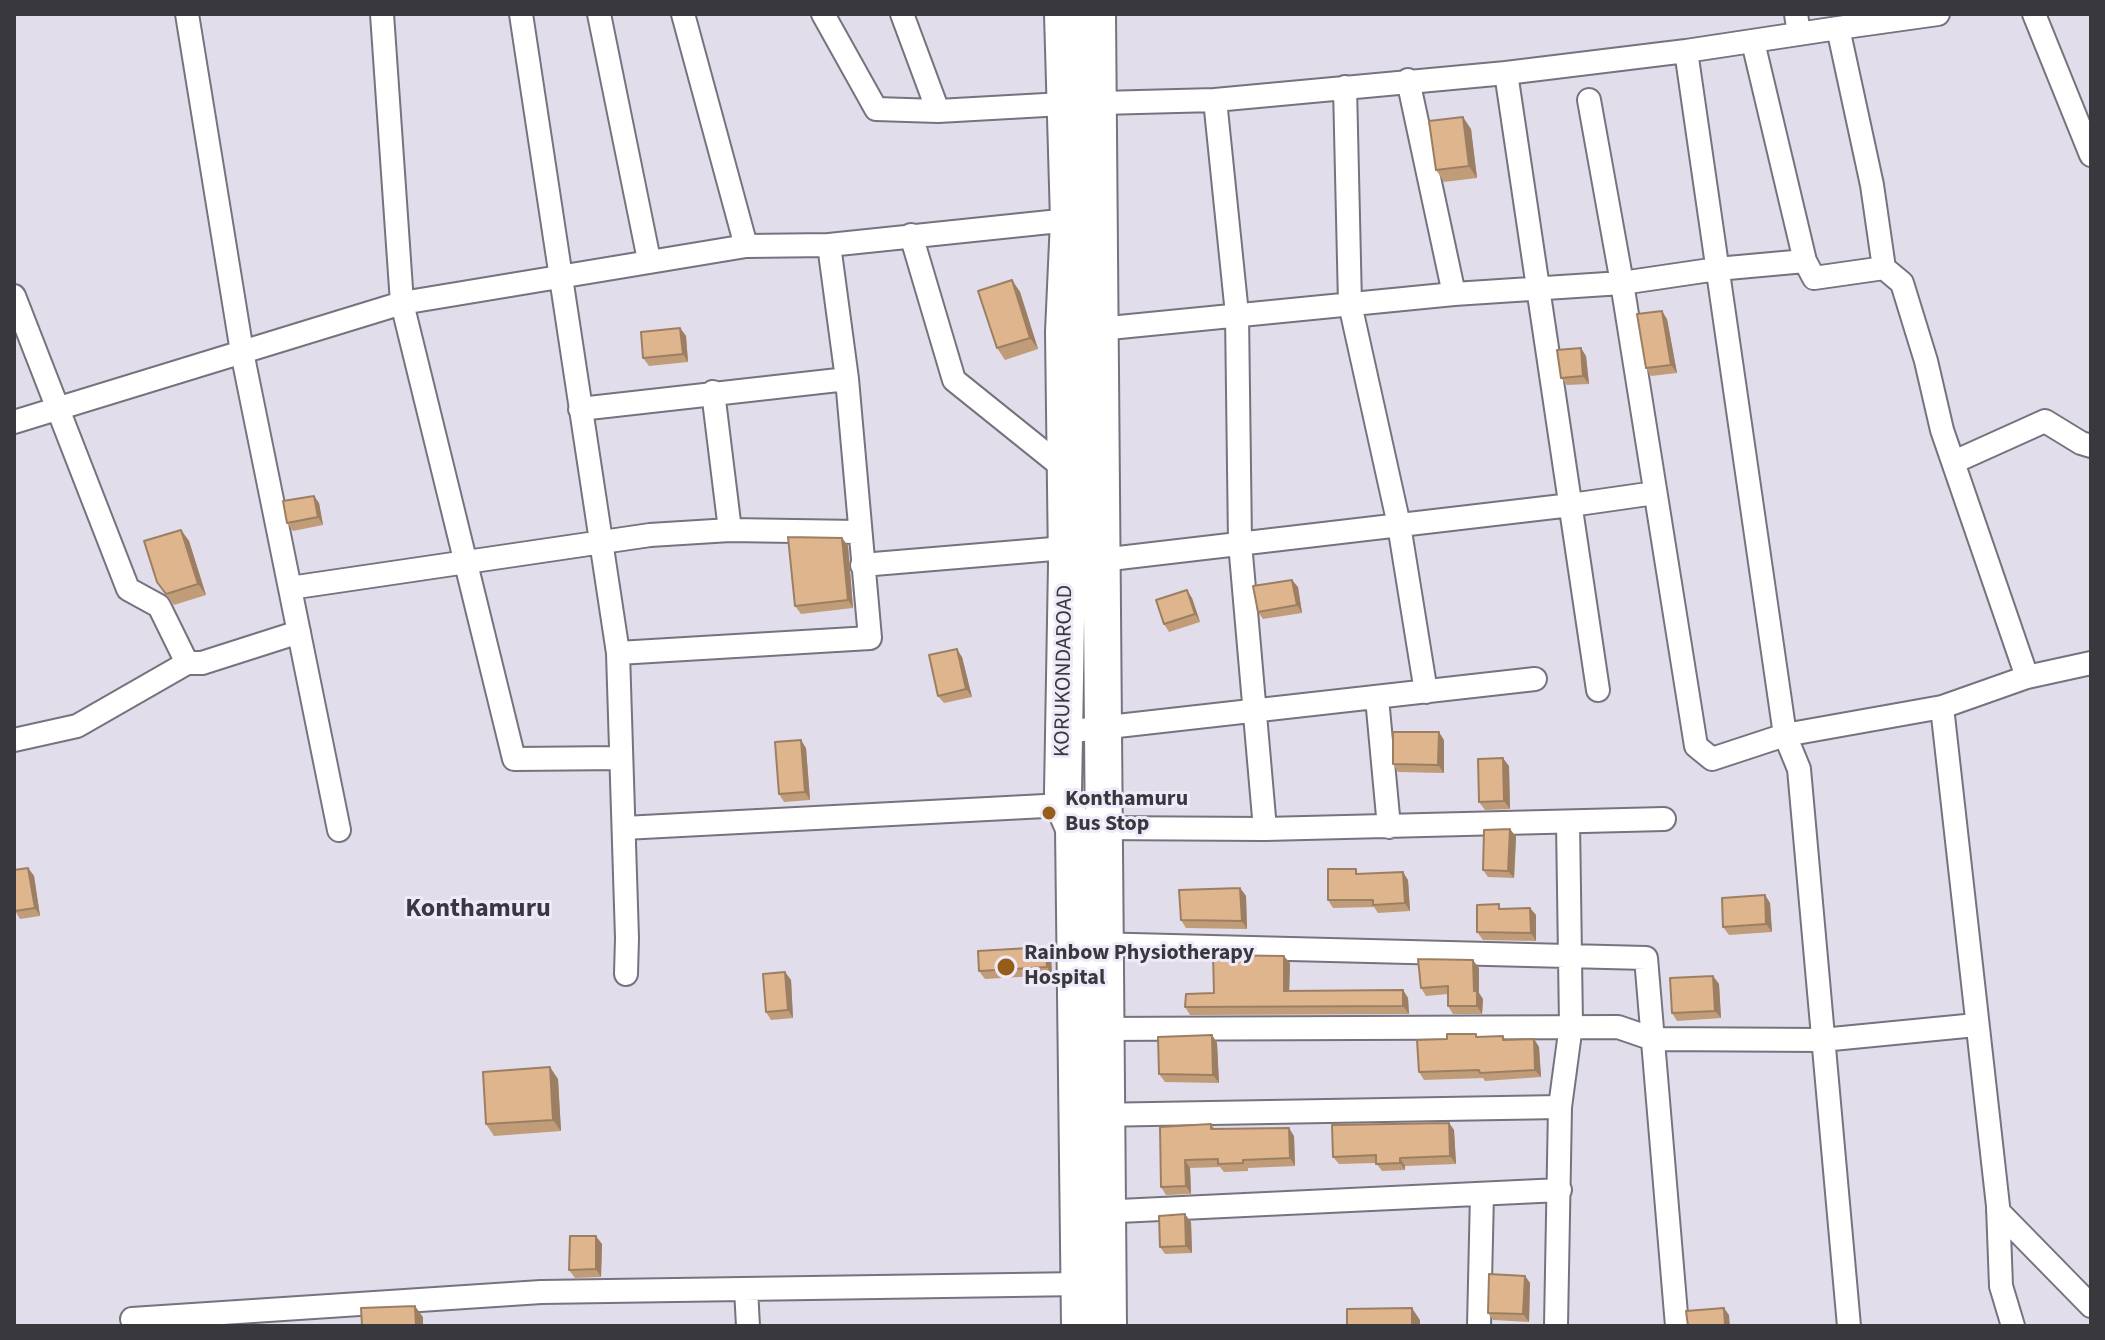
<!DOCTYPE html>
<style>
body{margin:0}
#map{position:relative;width:2105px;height:1340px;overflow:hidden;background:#e2ddeb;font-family:"Source Sans 3",sans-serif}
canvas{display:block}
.frame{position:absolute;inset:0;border:16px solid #39383d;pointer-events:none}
</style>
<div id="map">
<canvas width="2105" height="1340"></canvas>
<div class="frame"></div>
</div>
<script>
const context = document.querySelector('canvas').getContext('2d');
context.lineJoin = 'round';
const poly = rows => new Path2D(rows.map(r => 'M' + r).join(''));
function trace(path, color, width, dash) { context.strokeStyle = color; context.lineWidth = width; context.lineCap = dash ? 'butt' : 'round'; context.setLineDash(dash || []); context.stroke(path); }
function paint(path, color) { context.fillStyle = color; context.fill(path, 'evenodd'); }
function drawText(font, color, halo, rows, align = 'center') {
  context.font = font + ' "Source Sans 3",sans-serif'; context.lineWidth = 6; context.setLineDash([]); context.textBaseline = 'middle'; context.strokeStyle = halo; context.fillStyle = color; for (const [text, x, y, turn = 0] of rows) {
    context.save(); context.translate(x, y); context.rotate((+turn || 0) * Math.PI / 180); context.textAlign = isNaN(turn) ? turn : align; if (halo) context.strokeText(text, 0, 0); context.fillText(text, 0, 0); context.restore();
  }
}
const street = poly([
 [187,14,242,352,339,830],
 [382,14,402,303,514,759,621,758],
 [521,14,618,653,627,938,626,974],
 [599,14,649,260],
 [683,14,746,246],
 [823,14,876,109,938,111,1063,104,1215,100,1506,73,1686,51,1838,28],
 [902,14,938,111],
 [1796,14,1799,34],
 [1938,14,1838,28,1872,185,1884,268,1902,283,1926,361,1942,430,2027,677],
 [2034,14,2091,155],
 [1753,42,1805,261,1814,278,1884,268],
 [1686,51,1785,735,1799,769,1849,1326],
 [1506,73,1598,690],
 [1408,80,1454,294],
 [1345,87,1350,304,1399,525,1426,692],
 [1215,100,1237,314,1240,543,1265,829],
 [1589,100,1622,283,1696,746,1712,759,1785,735,1942,707,2027,677,2091,663],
 [911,235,954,380,1066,470],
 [14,296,128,589,159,606,187,663],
 [1089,330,1454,294,1622,283,1717,269,1805,261],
 [713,392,730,530],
 [580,409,847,379],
 [14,422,402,303,746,246,829,245,1069,220],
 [1954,462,2045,421,2081,443,2091,446],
 [1093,561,1571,505,1655,493],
 [862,565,1065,548],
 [290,588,650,535,730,530,859,532],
 [618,653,870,638,847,379,829,245],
 [1377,698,1389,827],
 [1942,707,1998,1206,2001,1286,2013,1326],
 [1064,732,1535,679],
 [14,740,77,726,187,663,202,663,299,632],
 [624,828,1064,805],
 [1093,828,1265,829,1664,819],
 [1093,944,1646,958,1677,1326],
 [1094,1029,1618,1027,1653,1039,1822,1040,1976,1025],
 [1094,1115,1560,1107],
 [1998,1211,2091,1306],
 [1098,1212,1560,1190],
 [746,1289,748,1326],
 [132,1319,541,1292,1080,1284],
 [1479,1326,1482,1194],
 [1556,1326,1560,1107,1571,1025,1568,822]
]);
const primary = poly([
 [1063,14,1069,220,1064,332,1067,564,1063,792,1064,805,1074,828,1080,1326],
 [1097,14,1108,1326]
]);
trace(street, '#76727e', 26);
trace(primary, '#76727e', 40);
trace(street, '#fff', 22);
trace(primary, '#fff', 36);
paint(poly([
 [1471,129,1477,178,1444,182,1436,170],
 [1012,280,1020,292,1038,349,1005,360,997,348],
 [1667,319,1677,373,1651,376,1646,368],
 [680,328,686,336,688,362,649,366,643,358],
 [1586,356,1589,384,1567,385,1561,378],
 [314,496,319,503,323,525,293,531,287,523],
 [181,530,189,541,206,595,174,605,157,582],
 [842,538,848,546,853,608,801,614,795,606],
 [1298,587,1302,613,1263,619,1258,612],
 [1192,598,1200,622,1169,632,1164,624],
 [962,657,972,697,944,703,938,696],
 [1444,740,1444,773,1398,772,1393,764],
 [806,748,810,800,784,802,779,794],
 [1509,766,1510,809,1485,810,1479,802],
 [1510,829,1516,837,1514,878,1488,877,1483,870],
 [28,868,34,876,40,916,20,919,15,911],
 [1360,874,1408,880,1410,911,1378,913,1374,907,1333,908,1328,900],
 [1240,888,1246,896,1247,929,1186,928,1181,920],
 [1765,895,1770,903,1772,932,1729,935,1723,927],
 [1530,908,1536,915,1536,941,1483,940,1477,932,1502,909],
 [1046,947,1051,955,1052,975,985,979,979,971],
 [1290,963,1289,991,1403,990,1408,998,1409,1014,1190,1015,1185,1007,1214,993],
 [1479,968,1479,993,1483,999,1482,1014,1453,1014,1448,1006,1448,994,1426,996,1421,988],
 [785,972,791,980,793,1018,771,1020,766,1012],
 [1713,976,1719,984,1721,1018,1677,1021,1672,1013],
 [1212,1035,1217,1043,1219,1083,1165,1082,1159,1074],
 [1503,1036,1506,1040,1534,1039,1539,1047,1541,1077,1485,1081,1483,1078,1424,1080,1419,1072,1478,1037],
 [558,1079,561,1131,494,1136,486,1124],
 [1449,1123,1454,1130,1456,1164,1405,1166,1405,1170,1382,1171,1376,1163,1339,1164,1333,1157],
 [1211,1124,1215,1129,1294,1136,1295,1166,1248,1168,1248,1171,1224,1172,1220,1167,1190,1168,1191,1194,1166,1195,1161,1187],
 [1191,1222,1192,1253,1165,1254,1160,1247],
 [602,1244,601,1277,575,1278,569,1270],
 [1525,1276,1530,1283,1529,1322,1493,1320,1488,1313]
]), '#c09c79');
paint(poly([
 [1463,117,1471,129,1477,178,1469,166],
 [1012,280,1020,292,1038,349,1030,338],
 [1662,311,1667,319,1677,373,1671,365],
 [680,328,686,336,688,362,683,354],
 [1581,348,1586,356,1589,384,1583,376],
 [314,496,319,503,323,525,318,517],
 [181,530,189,541,206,595,198,584],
 [842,538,848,546,853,608,848,600],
 [1292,580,1298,587,1302,613,1297,605],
 [1187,590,1192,598,1200,622,1195,614],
 [957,649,962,657,972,697,966,689],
 [1439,732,1444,740,1444,773,1438,765],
 [801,740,806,748,810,800,805,792],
 [1503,758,1509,766,1510,809,1504,801],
 [1510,829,1516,837,1514,878,1508,871],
 [28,868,34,876,40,916,35,908],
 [1403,872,1408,880,1410,911,1405,903],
 [1240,888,1246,896,1247,929,1242,921],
 [1765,895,1770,903,1772,932,1766,924],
 [1530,908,1536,915,1536,941,1531,933],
 [1046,947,1051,955,1052,975,1047,967],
 [1284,956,1290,963,1289,999,1284,991],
 [1473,960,1479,968,1479,993,1483,999,1482,1014,1477,1006,1474,991],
 [785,972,791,980,793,1018,788,1010],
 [1713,976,1719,984,1721,1018,1715,1011],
 [1403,990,1408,998,1409,1014,1403,1006],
 [1212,1035,1217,1043,1219,1083,1213,1075],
 [1534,1039,1539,1047,1541,1077,1535,1070],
 [550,1067,558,1079,561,1131,553,1120],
 [1449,1123,1454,1130,1456,1164,1450,1156],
 [1289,1128,1294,1136,1295,1166,1290,1158],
 [1400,1158,1405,1166,1405,1170,1400,1163],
 [1185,1160,1190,1168,1191,1194,1186,1186],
 [1185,1214,1191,1222,1192,1253,1186,1246],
 [596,1236,602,1244,601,1277,596,1269],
 [1525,1276,1530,1283,1529,1322,1523,1314],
 [415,1306,423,1317,423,1326,416,1326],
 [1412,1308,1420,1320,1420,1326,1412,1326],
 [1724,1308,1729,1315,1730,1326,1725,1326]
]), '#9c7f63');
const building = poly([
 [1463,117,1469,166,1436,170,1429,121,1463,117],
 [1012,280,1030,338,997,348,978,291,1012,280],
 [1662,311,1671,365,1646,368,1637,314,1662,311],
 [680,328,683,354,643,358,641,332,680,328],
 [1581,348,1583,376,1561,378,1557,350,1581,348],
 [314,496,318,517,287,523,283,501,314,496],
 [181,530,198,584,166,594,157,582,144,541,181,530],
 [788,537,842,538,848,600,795,606,788,537],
 [1292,580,1297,605,1258,612,1253,586,1292,580],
 [1187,590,1195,614,1164,624,1156,600,1187,590],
 [957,649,966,689,938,696,929,655,957,649],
 [1393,732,1439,732,1438,765,1393,764,1393,732],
 [801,740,805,792,779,794,775,742,801,740],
 [1503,758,1504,801,1479,802,1478,759,1503,758],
 [1510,829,1508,871,1483,870,1484,830,1510,829],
 [28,868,35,908,15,911,14,870,28,868],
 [1328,869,1356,869,1356,874,1403,872,1405,903,1373,905,1373,900,1328,900,1328,869],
 [1240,888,1242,921,1181,920,1179,890,1240,888],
 [1765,895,1766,924,1723,927,1722,898,1765,895],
 [1499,904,1499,909,1530,908,1531,933,1477,932,1477,905,1499,904],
 [1046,947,1047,967,979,971,978,951,1046,947],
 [1213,955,1284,956,1284,991,1403,990,1403,1006,1185,1007,1186,994,1214,993,1213,955],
 [1418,959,1473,960,1474,991,1477,991,1477,1006,1448,1006,1448,986,1421,988,1418,959],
 [785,972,788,1010,766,1012,763,974,785,972],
 [1713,976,1715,1011,1672,1013,1670,978,1713,976],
 [1447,1034,1476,1034,1476,1037,1503,1036,1503,1040,1534,1039,1535,1070,1480,1073,1479,1070,1419,1072,1417,1040,1447,1039,1447,1034],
 [1212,1035,1213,1075,1159,1074,1158,1037,1212,1035],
 [550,1067,553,1120,486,1124,483,1072,550,1067],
 [1449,1123,1450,1156,1400,1158,1400,1163,1376,1164,1376,1155,1333,1157,1332,1125,1449,1123],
 [1211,1124,1211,1129,1289,1128,1290,1158,1243,1160,1243,1163,1218,1164,1218,1159,1185,1160,1186,1186,1161,1187,1160,1127,1211,1124],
 [1185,1214,1186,1246,1160,1247,1159,1216,1185,1214],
 [570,1236,596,1236,596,1269,569,1270,570,1236],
 [1489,1274,1525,1276,1523,1314,1488,1313,1489,1274],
 [415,1306,416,1326,362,1326,361,1308,415,1306],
 [1412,1308,1412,1326,1347,1326,1347,1309,1412,1308],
 [1724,1308,1725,1326,1688,1326,1686,1311,1724,1308]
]);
paint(building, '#dfb58d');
trace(building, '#9c7f63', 2);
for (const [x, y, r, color] of [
 [1049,813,8,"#955d18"],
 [1006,967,10,"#955d18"]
]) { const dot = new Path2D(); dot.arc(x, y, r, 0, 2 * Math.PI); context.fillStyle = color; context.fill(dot); trace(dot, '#efeaf9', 3); }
drawText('22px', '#39383d', '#efeaf9', [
 ["KORUKONDAROAD",1065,671,-89]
]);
drawText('bold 22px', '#39383d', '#efeaf9', [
 ["Konthamuru",1065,800],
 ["Bus Stop",1065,825],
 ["Rainbow Physiotherapy",1024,954],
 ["Hospital",1024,979]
], 'left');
drawText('bold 26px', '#3b3742', '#efeaf9', [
 ["Konthamuru",478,910]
]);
</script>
